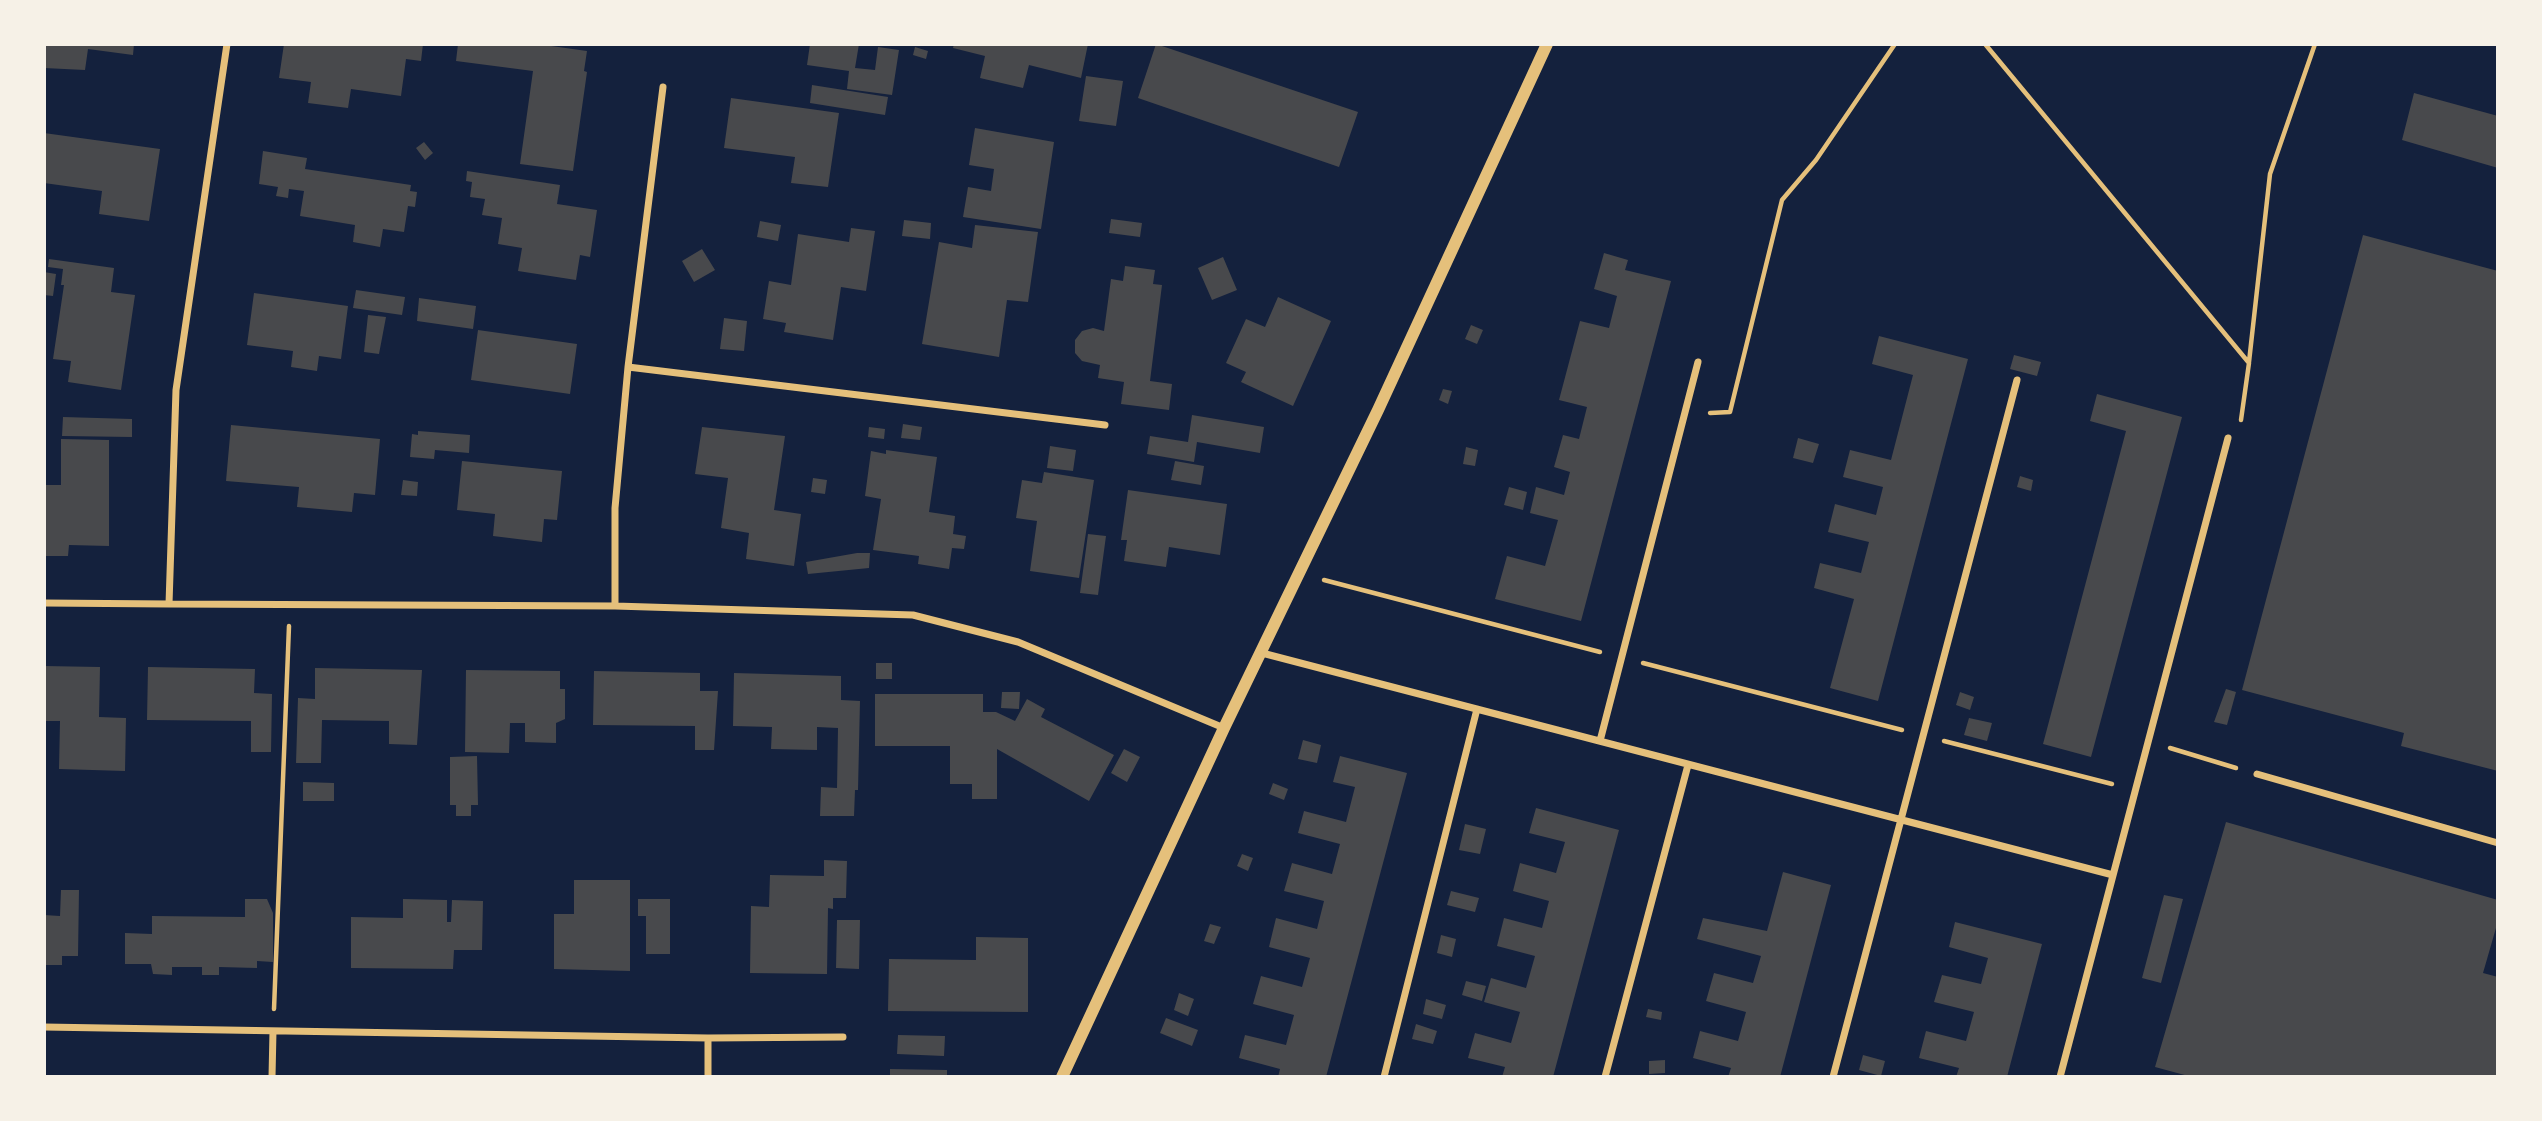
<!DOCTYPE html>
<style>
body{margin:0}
#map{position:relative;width:2542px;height:1121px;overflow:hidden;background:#14213d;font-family:Signika,sans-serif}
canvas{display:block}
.frame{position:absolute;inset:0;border:46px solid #f6f1e7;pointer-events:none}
</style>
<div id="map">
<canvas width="2542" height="1121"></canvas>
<div class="frame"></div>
</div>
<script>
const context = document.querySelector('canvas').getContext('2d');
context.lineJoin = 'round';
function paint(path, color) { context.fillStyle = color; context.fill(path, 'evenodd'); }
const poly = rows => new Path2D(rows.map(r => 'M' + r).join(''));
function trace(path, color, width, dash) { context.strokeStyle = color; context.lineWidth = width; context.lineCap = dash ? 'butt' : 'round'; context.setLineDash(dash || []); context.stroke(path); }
paint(poly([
 [44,44,134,44,133,55,88,49,85,70,44,68],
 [284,44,423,44,421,61,406,59,401,96,351,89,348,108,308,103,311,82,279,78],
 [458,44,537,44,587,51,584,71,587,72,573,171,520,164,533,71,456,61],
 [810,44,859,44,855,68,875,70,878,47,899,50,892,95,847,89,849,71,807,65],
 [954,44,1088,44,1081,78,1029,65,1023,88,980,78,985,56,953,48],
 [1156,44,1358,112,1339,167,1138,98],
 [915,47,928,51,926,59,913,55],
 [1086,76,1123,81,1116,126,1079,121],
 [812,85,888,97,885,115,810,103],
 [2414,93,2498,116,2498,168,2402,140],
 [731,98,839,113,828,187,791,183,795,157,724,148],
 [975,128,1054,142,1041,229,963,217,968,187,991,191,994,169,969,165],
 [44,133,160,149,149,221,99,214,102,191,44,183],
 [424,142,433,153,425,160,416,148],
 [263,151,307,158,305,169,411,185,410,191,417,192,415,207,408,206,404,232,383,229,380,247,353,242,355,225,300,216,304,191,289,189,288,198,276,196,278,187,259,184],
 [467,171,560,185,557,204,597,210,590,257,580,255,576,280,518,271,522,248,498,244,502,218,482,215,485,199,470,197,472,182,466,181],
 [1111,219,1142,223,1140,237,1109,233],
 [904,220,931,223,930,239,902,236],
 [760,221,781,225,778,241,757,237],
 [975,225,1038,232,1028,302,1007,300,999,357,922,344,939,242,972,248],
 [851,228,875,231,866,291,841,287,833,340,784,332,786,323,763,319,769,281,791,285,798,234,849,242],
 [2363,235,2498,271,2498,771,2401,746,2404,733,2242,690],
 [702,249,715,270,694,282,682,261],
 [1604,253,1628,260,1625,270,1671,281,1581,621,1495,599,1507,556,1545,566,1558,520,1530,513,1536,487,1564,495,1570,472,1554,467,1563,435,1579,439,1587,407,1559,400,1580,321,1609,328,1617,296,1594,289],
 [1223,257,1237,290,1212,300,1198,268],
 [49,259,114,268,111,292,135,295,121,390,68,382,71,361,53,359,64,285,61,285,63,269,48,267],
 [1125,266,1155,270,1153,284,1162,285,1150,381,1172,384,1169,410,1121,404,1124,382,1098,378,1100,365,1082,361,1075,353,1075,340,1082,331,1093,328,1104,331,1111,279,1123,281],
 [44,272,56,274,53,296,44,295],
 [356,290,405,297,402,315,353,308],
 [254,293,348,306,341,359,319,356,317,371,291,367,293,351,247,345],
 [1278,297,1331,321,1293,406,1241,382,1246,372,1226,363,1246,319,1265,327],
 [419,298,476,306,473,329,417,321],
 [368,315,386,317,379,354,364,352],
 [724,318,747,321,744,351,720,349],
 [1471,325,1483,330,1477,344,1465,339],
 [478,330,577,344,570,394,471,380],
 [1879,336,1968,359,1878,701,1830,688,1854,599,1814,588,1820,563,1861,573,1869,542,1828,532,1835,504,1876,515,1883,487,1843,477,1850,450,1891,460,1913,375,1872,364],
 [2014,355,2041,362,2037,376,2010,369],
 [1443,389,1452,391,1448,404,1439,400],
 [2097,394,2182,417,2091,757,2043,744,2126,431,2090,421],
 [1192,415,1264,427,1260,453,1197,442,1194,462,1147,454,1150,436,1188,442],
 [63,417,132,419,132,437,62,436],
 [903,424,922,427,920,440,901,438],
 [231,425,380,439,375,495,354,493,352,512,297,507,299,487,226,481],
 [702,427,785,436,774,510,801,514,794,566,746,559,749,533,721,528,728,478,695,474],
 [869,427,885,429,884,439,868,437],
 [418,431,470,435,469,453,435,450,434,459,410,457,412,434,418,435],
 [1798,438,1819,444,1813,463,1793,458],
 [61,439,109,440,109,546,69,545,68,556,44,556,44,485,61,485],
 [1050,446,1076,450,1073,471,1047,468],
 [1466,447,1478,450,1475,466,1463,464],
 [886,450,937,457,929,512,955,516,953,534,966,536,964,549,952,548,949,569,918,564,919,556,873,550,881,499,865,496,871,451,886,454],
 [462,461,562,471,557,520,544,519,542,542,493,536,495,514,457,510],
 [1175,461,1204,466,1201,485,1171,480],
 [1044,472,1094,480,1079,578,1030,571,1037,521,1016,518,1022,480,1042,483],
 [2020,476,2033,480,2031,491,2017,487],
 [813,478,827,480,825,494,811,492],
 [403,480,418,482,417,496,401,495],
 [1509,487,1527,492,1523,510,1504,505],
 [1128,490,1227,504,1220,555,1169,547,1166,567,1124,561,1127,540,1121,540],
 [1088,534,1106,536,1098,595,1080,593],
 [857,553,870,553,869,568,808,574,806,562],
 [876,663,892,663,892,679,876,679],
 [44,666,100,667,99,717,126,718,125,771,59,769,60,721,44,721],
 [148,667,255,669,254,693,272,694,271,752,251,752,251,721,147,720],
 [315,668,422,670,417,745,389,744,389,721,322,720,321,763,296,763,298,698,315,699],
 [466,670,560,671,560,689,565,689,565,719,556,723,556,743,525,742,525,723,510,723,509,753,465,752],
 [594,671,700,673,700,691,718,691,714,750,695,750,695,726,593,725],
 [734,673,841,676,841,700,860,701,858,790,855,790,854,816,820,816,821,787,837,788,838,728,817,727,817,750,771,749,772,727,733,726],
 [2226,689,2236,692,2227,725,2214,722],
 [1002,692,1020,692,1019,709,1001,708],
 [1960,692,1974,697,1970,710,1956,705],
 [875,694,983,694,983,712,996,712,1015,721,1027,699,1045,709,1041,717,1114,755,1089,801,997,749,997,799,972,799,972,784,950,784,950,746,875,746],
 [1969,718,1992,723,1987,741,1964,735],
 [1303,740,1321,745,1317,763,1298,759],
 [1124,749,1140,757,1127,782,1111,773],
 [477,756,478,805,471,805,471,816,456,816,456,805,450,805,450,757],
 [1340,756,1407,773,1326,1077,1278,1077,1280,1069,1239,1058,1245,1035,1286,1045,1294,1015,1253,1004,1261,976,1302,987,1310,958,1269,947,1276,918,1317,929,1324,901,1284,891,1292,863,1332,874,1340,844,1298,833,1304,811,1346,822,1355,787,1333,782],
 [303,782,334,783,334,801,303,801],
 [1273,783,1288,789,1284,800,1269,794],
 [1536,808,1619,830,1553,1077,1502,1077,1505,1067,1468,1058,1475,1033,1511,1043,1520,1012,1484,1002,1491,978,1526,988,1535,956,1497,946,1504,918,1542,928,1549,901,1513,891,1520,863,1556,873,1565,842,1529,833],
 [2226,822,2498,900,2498,921,2483,973,2498,977,2498,1077,2192,1077,2155,1067],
 [1465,824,1486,829,1480,854,1459,850],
 [1242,854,1253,858,1248,871,1237,866],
 [824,860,847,861,846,898,833,898,833,909,828,908,827,974,750,973,751,906,769,907,770,875,824,876],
 [1783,872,1831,885,1780,1077,1728,1077,1731,1068,1693,1058,1700,1031,1738,1041,1746,1012,1706,1001,1714,973,1753,983,1761,956,1697,939,1703,918,1767,931],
 [574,880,630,880,630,971,554,969,554,914,574,914],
 [61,890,79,890,78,956,62,956,62,965,44,965,44,915,60,916],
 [1451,891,1479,898,1475,912,1447,905],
 [2164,895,2183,899,2161,983,2142,978],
 [245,899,267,899,273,913,273,962,257,961,257,968,219,967,219,975,202,975,202,967,172,967,172,975,153,974,151,964,125,964,125,933,152,934,152,916,245,917],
 [403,899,447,900,447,922,451,922,452,900,483,901,482,950,454,950,453,969,351,968,351,917,403,918],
 [638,899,670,899,670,954,646,954,646,916,638,916],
 [837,920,860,920,859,969,836,968],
 [1955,922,2042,944,2007,1077,1956,1077,1959,1068,1919,1058,1926,1031,1966,1041,1974,1012,1934,1002,1942,975,1981,984,1988,958,1949,947],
 [1210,924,1221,927,1214,944,1204,941],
 [1441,935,1456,939,1452,957,1437,953],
 [976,937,1028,938,1028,1012,888,1011,889,959,976,960],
 [1466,981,1486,986,1482,1001,1462,995],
 [1179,993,1194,999,1188,1016,1174,1010],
 [1426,999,1446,1005,1442,1019,1423,1014],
 [1648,1009,1662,1012,1661,1020,1646,1017],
 [1166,1018,1198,1030,1192,1046,1160,1033],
 [1416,1024,1437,1031,1433,1044,1412,1039],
 [898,1035,945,1036,944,1056,897,1054],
 [1863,1055,1885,1061,1881,1076,1859,1070],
 [1665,1060,1665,1073,1649,1074,1649,1061],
 [890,1069,947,1070,947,1077,890,1077]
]), '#48494c');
trace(poly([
 [1985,44,2249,363,2241,420],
 [2249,362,2270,174,2315,44],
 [1710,413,1730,412,1782,200,1816,160,1895,44],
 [1324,580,1600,652],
 [1643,663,1902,730],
 [1944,741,2112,784],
 [2170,748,2236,768],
 [274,1009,289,626]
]), '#e5c07b', 4.5);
trace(poly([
 [227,44,176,390,169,604,615,606,913,615,1018,642,1224,728],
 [628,367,1105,425],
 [44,603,169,604],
 [615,606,615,508,628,367,663,87],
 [1262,653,2113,875],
 [1600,741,1698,362],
 [2257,774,2498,843],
 [44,1027,708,1038,843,1037],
 [272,1077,273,1031],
 [708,1077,708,1038],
 [1384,1077,1477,709],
 [1605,1077,1688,765],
 [1833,1077,2017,380],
 [2060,1077,2228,438]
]), '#e5c07b', 7);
trace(poly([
 [1062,1077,1224,728,1378,410,1547,44]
]), '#e5c07b', 12);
</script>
